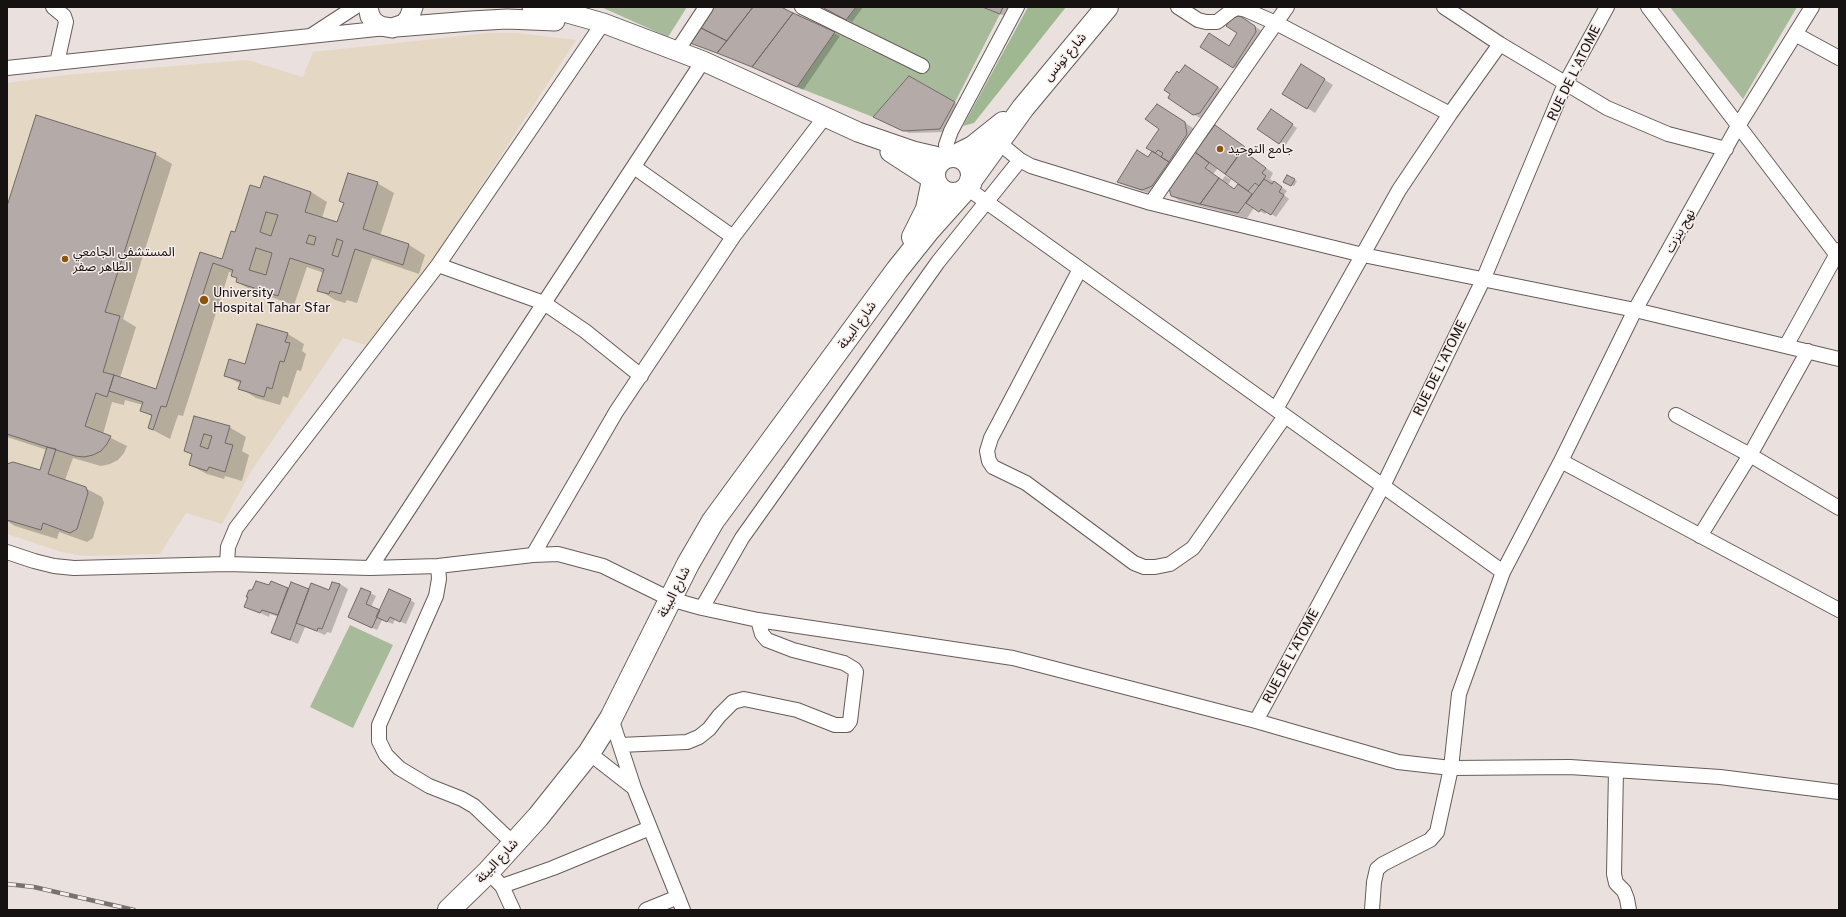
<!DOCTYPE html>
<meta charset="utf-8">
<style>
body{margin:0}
#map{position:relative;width:1846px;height:917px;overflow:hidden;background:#eae0dd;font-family:"Public Sans",sans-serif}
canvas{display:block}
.frame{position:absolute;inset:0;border:8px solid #151211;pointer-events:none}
</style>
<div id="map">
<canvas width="1846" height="917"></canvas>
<div class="frame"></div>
</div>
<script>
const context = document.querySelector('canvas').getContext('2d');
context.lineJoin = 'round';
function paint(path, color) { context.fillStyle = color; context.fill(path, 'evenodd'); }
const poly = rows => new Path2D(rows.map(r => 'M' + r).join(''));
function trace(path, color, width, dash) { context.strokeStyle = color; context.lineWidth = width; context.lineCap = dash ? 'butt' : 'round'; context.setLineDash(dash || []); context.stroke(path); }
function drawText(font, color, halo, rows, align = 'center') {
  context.font = font + ' "Public Sans","Noto Sans Arabic",sans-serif'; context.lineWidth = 3; context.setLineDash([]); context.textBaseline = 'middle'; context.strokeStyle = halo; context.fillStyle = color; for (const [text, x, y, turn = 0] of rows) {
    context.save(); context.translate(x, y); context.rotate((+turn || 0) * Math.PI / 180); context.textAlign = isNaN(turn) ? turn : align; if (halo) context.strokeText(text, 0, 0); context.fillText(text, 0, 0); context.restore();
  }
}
paint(poly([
 [490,33,517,33,576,40,432,261,366,345,343,338,252,470,222,524,186,513,160,554,85,556,61,552,7,534,7,83,66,75,247,60,303,77,313,52]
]), '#e4d7c3');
paint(poly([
 [601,7,687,7,668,37],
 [856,7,980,7,1000,14,955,102,909,76,873,117,797,87,835,32,872,51,880,40,846,20],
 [1670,7,1797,7,1743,99],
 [350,625,393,645,353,728,310,707]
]), '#a7bb9a');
paint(poly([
 [1028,7,1066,7,974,123,963,126]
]), '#a0b891');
paint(poly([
 [714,7,780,7,840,36,803,90,758,69,692,42],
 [824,7,863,7,852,22],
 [981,7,1010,7,1005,16],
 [1249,22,1263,32,1242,72,1202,47,1230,47],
 [1309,70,1333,85,1315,113,1307,108],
 [1193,71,1226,92,1202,119,1193,114,1172,94,1180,74],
 [909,78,960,106,946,132,909,133,879,119],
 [1165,110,1193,128,1195,139,1151,194,1127,186,1118,182,1149,158,1154,151],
 [1276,114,1297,128,1285,146,1259,129],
 [1215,126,1252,153,1250,156,1273,173,1270,179,1287,191,1284,195,1289,199,1276,217,1267,211,1265,214,1254,208,1247,218,1180,201,1172,196,1170,188],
 [1218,168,1231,177,1230,179,1225,176,1222,180,1213,174],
 [1232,178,1240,184,1235,190,1228,185],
 [155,154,172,164,123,319,136,327,120,378,156,390,201,253,222,260,260,189,264,177,311,192,327,202,322,218,338,223,345,204,340,201,377,183,394,193,380,236,409,245,425,255,419,274,372,258,357,303,347,300,345,303,335,300,319,290,324,273,307,267,294,305,253,291,237,282,238,279,232,276,233,273,229,272,183,416,178,415,170,439,149,428,153,417,141,410,143,405,125,400,124,405,112,402,103,434,127,446,124,453,118,460,110,464,101,466,73,458,65,480,85,488,102,497,104,503,93,538,87,542,59,532,57,539,15,526,7,521,7,466,40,472,47,450,7,437,7,210],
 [1287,177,1297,181,1294,186,1287,183],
 [258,325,288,334,304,344,302,351,306,354,301,371,297,370,288,398,283,396,280,405,256,398,240,388,241,384,225,376,245,365],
 [195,417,229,427,246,437,242,451,249,455,242,481,225,476,224,479,207,474,190,465,193,455,185,451],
 [271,583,289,589,330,592,340,584,348,589,331,633,327,632,325,635,305,627,298,644,272,633,279,617,270,614,269,617,245,606,249,598,247,597,269,587],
 [370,593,376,596,371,607,380,611,410,600,415,603,406,624,395,619,393,624,382,620,377,630,354,619]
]), '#0003');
const building = poly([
 [714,7,753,7,727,41,701,28,714,7],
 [753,7,781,7,793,13,752,67,717,53,753,7],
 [822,7,856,7,846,20,822,7],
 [982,7,1003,7,1000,14,982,7],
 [793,13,835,32,797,87,752,67,793,13],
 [1236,16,1240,16,1255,26,1256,32,1233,68,1200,47,1209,33,1229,46,1237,33,1226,26,1230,19,1236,16],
 [701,28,727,41,717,53,690,43,701,28],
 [1301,64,1325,79,1307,109,1282,94,1301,64],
 [1185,65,1218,87,1200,113,1193,115,1168,98,1170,94,1164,90,1177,71,1179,73,1185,65],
 [909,76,955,102,940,129,903,131,873,117,909,76],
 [1157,104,1185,122,1187,134,1169,162,1161,157,1163,153,1158,150,1155,153,1146,148,1159,129,1145,119,1157,104],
 [1271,109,1293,124,1279,144,1257,129,1271,109],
 [36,115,156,153,105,312,120,316,103,372,114,375,107,397,96,393,85,426,111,436,107,444,101,451,93,455,84,457,75,456,7,434,7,206,36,115],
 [1215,125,1245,147,1225,174,1195,152,1215,125],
 [1137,150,1148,157,1152,151,1169,162,1152,186,1142,190,1117,182,1137,150],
 [1242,150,1266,168,1262,173,1266,176,1259,186,1255,183,1248,191,1225,174,1242,150],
 [1195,152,1209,163,1205,168,1219,178,1200,204,1171,196,1169,188,1195,152],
 [348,173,378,182,363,229,409,244,403,265,355,249,341,294,330,291,329,294,317,291,324,269,290,258,278,296,236,282,237,278,231,276,233,270,213,263,166,407,161,406,153,430,148,428,152,415,140,411,143,402,109,391,114,375,156,389,200,252,222,259,231,231,235,232,250,185,260,188,264,176,311,192,305,212,337,222,344,203,339,201,348,173],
 [266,212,278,215,271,236,260,232,266,212],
 [309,235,316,237,314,245,306,243,309,235],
 [337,239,343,241,338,257,332,255,337,239],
 [256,248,272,253,266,275,249,270,256,248],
 [1287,175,1295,179,1291,186,1283,182,1287,175],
 [1219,178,1234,189,1238,184,1252,194,1238,213,1200,204,1219,178],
 [1264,179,1272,184,1274,181,1282,187,1279,192,1284,195,1271,215,1261,209,1259,212,1246,203,1264,179],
 [257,324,288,333,285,342,290,343,284,362,280,361,272,389,267,387,264,397,238,389,241,381,224,376,229,359,245,364,257,324],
 [194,416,230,426,225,443,233,445,225,472,209,467,207,471,189,465,192,454,184,451,194,416],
 [204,434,212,436,208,449,200,446,204,434],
 [47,447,56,449,48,474,86,487,88,493,77,529,70,533,43,523,41,530,7,520,7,464,13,462,40,470,47,447],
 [256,581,269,585,271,581,288,588,278,615,262,610,260,613,244,607,248,597,246,597,249,590,252,590,256,581],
 [291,582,309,589,290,640,271,633,291,582],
 [332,582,340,584,322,629,318,628,317,631,296,623,311,583,329,590,332,582],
 [361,588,371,592,366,604,380,610,372,628,348,617,361,588],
 [389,589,411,599,400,622,390,617,387,622,376,617,389,589]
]);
paint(building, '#b4aba8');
trace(building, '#726966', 1);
const street = poly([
 [53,7,64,16,66,22,57,63],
 [802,7,922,66],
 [1178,7,1198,20,1206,22,1217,22,1231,11,1237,8,1246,10,1276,23,1450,114],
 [1444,7,1500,44,1607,108,1668,134,1726,149],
 [1648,7,1839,258],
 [1795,34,1839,58],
 [312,35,355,7],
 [677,51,706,7],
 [7,68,386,28],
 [998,142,1020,160,1031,166,1151,203,1363,255,1635,310,1839,359],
 [951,156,946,145,951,131,1017,7],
 [634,167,733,237],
 [967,188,1503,572],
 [1151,203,1287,7],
 [438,265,544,303,585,331,641,376],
 [1080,269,991,438,987,451,989,461,993,467,1026,483,1134,563,1144,567,1155,567,1170,564,1193,548,1285,416],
 [1786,346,1839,250],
 [1276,409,1399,190,1450,114,1500,44],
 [1676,415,1750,455,1839,508],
 [1561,461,1839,610],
 [1700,536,1750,455,1808,351],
 [7,552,34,561,54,566,74,568,227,564,370,568,438,566,533,555,558,554,603,566,670,599,702,608,758,620,1013,658,1256,721,1398,762,1451,768,1570,767,1720,777,1839,792],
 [533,555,616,412,733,237,824,118],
 [227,564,228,547,236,528,438,265,603,23],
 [438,566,439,579,436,596,379,725,379,741,386,755,399,768,429,786,462,799,474,806,514,844],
 [370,568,703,61],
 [702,608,742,538,938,262,1020,160],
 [611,718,634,788,683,910],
 [1256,721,1383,486,1483,280,1565,84,1607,7],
 [620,745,687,742,699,737,709,729,719,716,733,702,744,699,797,710,835,725,847,725,850,721,856,672,854,669,844,663,793,650,767,640,762,634,758,620],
 [589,753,634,788],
 [1616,770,1614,874,1616,883,1624,891,1627,899,1629,910],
 [488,872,502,886,553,868,650,828],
 [502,886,513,910],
 [646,910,678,897],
 [1372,910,1374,882,1377,869,1383,864,1430,840,1437,832,1451,768,1459,694,1503,572,1561,461,1635,310,1738,126,1812,7]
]);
const secondary = poly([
 [368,7,370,16,374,22,380,26,392,28,404,24,409,18,413,7],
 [532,7,557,10,603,23,703,61,858,132,913,151,943,158],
 [396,27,471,21,507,19,555,21],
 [890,152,933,180]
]);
const primary = poly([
 '934 175a19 19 0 1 1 38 0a19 19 0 1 1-38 0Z',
 [955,156,973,147,1003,123],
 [971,180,1023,108,1107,7],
 [913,237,927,209,933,180],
 [449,910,488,872,538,817,589,753,611,718,688,564,713,521,897,270,929,230,963,192]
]);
trace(street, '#655d5a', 16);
trace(secondary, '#655d5a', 21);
trace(primary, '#655d5a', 24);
trace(street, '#fff', 14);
trace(secondary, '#fff', 19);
trace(primary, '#fff', 22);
const rail = poly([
 [7,884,34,887,134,910]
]);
trace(rail, '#77716f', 4.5);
trace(rail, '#f7edea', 3, [9]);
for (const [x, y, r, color] of [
 [1220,149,4,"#8d540c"],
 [65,259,4,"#8d540c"],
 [204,300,5,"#8d540c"]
]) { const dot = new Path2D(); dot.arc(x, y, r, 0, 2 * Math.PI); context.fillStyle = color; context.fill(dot); trace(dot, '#f7edea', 1.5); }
drawText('13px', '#151211', '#f7edea', [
 ["شارع تونس",1065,57,-50],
 ["RUE DE L'ATOME",1574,73,-64],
 ["نهج بنزت",1680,231,-61],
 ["شارع البيئة",857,325,-54],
 ["RUE DE L'ATOME",1440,368,-64],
 ["شارع البيئة",674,592,-63],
 ["RUE DE L'ATOME",1291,656,-62],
 ["شارع البيئة",497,861,-47]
]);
drawText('13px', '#151211', '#f7edea', [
 ["جامع التوحيد",1228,149],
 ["المستشفى الجامعي",73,252],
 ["الطاهر صفر",73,267],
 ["University",213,293],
 ["Hospital Tahar Sfar",213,308]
], 'left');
</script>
